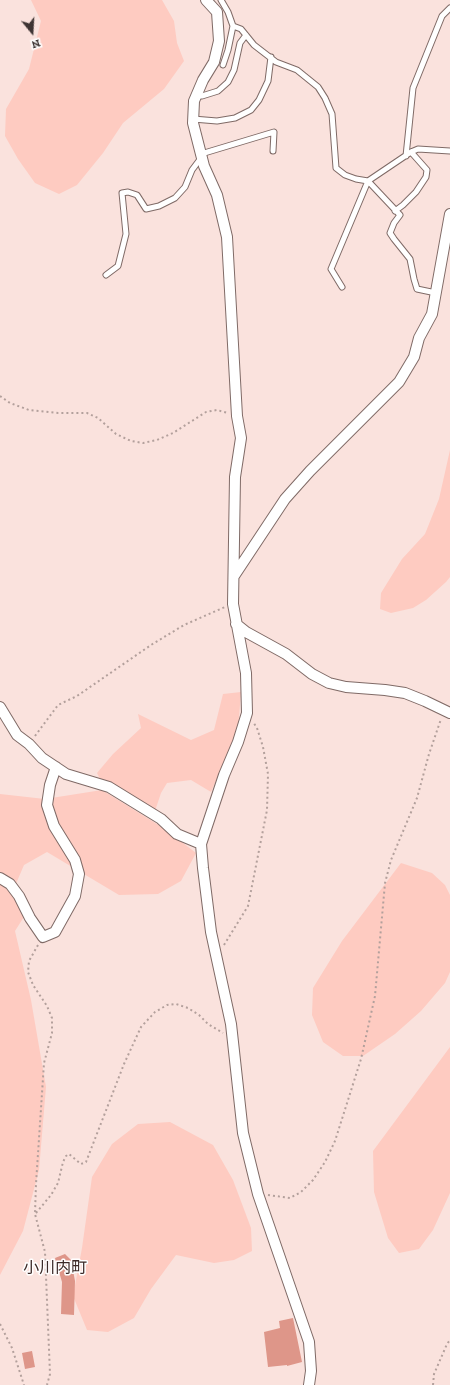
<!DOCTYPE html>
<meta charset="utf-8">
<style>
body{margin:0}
#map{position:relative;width:450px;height:1385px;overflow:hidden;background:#fae2dd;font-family:"Zilla Slab",serif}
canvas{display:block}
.north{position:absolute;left:12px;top:12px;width:40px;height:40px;-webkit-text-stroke:3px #fff;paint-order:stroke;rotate:162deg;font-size:11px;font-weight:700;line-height:16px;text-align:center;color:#3e3433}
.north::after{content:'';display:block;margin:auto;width:14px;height:18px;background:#3e3433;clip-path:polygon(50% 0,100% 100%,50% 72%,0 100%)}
</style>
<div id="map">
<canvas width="450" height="1385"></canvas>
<div class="north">N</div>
</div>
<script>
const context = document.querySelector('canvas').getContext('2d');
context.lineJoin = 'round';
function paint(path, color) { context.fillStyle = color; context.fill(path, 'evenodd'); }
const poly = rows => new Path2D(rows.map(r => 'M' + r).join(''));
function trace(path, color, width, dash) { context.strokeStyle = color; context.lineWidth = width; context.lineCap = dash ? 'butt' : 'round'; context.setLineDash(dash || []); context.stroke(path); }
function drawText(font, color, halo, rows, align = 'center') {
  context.font = font + ' "Zilla Slab","Noto Sans JP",serif'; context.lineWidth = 3; context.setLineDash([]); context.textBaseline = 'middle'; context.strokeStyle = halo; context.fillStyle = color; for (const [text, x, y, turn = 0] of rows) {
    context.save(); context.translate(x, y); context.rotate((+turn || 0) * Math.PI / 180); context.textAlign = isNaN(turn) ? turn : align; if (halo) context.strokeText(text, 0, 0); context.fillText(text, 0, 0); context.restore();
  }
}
paint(poly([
 [31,0,162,0,174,21,177,43,184,61,164,89,123,123,103,153,77,185,59,194,35,183,18,159,5,136,6,109,29,69,41,21],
 [450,450,450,577,446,582,426,600,413,608,391,613,380,609,381,593,402,559,425,534,439,499],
 [241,692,238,730,211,792,191,780,167,783,161,793,155,811,101,781,97,773,113,754,141,728,138,714,191,740,214,730,223,694],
 [102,790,165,829,196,853,181,881,158,894,119,895,47,852,24,865,12,893,27,912,15,931,31,1000,46,1087,39,1170,23,1231,0,1275,0,794,45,799],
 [401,863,432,873,445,885,450,895,450,972,445,983,421,1011,395,1034,363,1056,343,1056,323,1042,312,1015,313,988,342,941],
 [450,1047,450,1193,433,1230,419,1249,399,1253,388,1238,374,1192,373,1151],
 [170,1122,213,1145,233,1180,251,1228,252,1251,234,1260,214,1263,176,1255,151,1289,134,1318,108,1332,87,1330,73,1296,82,1248,92,1177,112,1144,138,1124]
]), '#fecbc1');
paint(poly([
 [65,1254,71,1260,75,1281,74,1315,61,1314,62,1282,55,1258],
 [293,1318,302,1362,287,1366,287,1365,268,1367,264,1332,280,1328,279,1321],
 [32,1351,35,1367,25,1369,22,1353]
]), '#de9689');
const lane = poly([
 [221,0,228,12,233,26],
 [223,65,228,50,233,26,241,29,254,45,276,62,297,70,318,87,325,98,332,114,336,168,345,175,356,179,368,181,411,152,418,149,450,151],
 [196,96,202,96,218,91,228,82,234,70,240,43,246,35],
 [193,119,217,121,235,118,251,110,259,100,268,81,271,57],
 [201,154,274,132,273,151],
 [406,156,413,88,442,16,450,8],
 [395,211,403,205,416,192,426,177,427,170,411,152],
 [106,275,118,266,126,234,122,193,128,192,137,195,146,209,159,206,175,198,185,187,192,170,201,158],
 [342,287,331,269,368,181,400,215,394,223,390,233,394,239,410,259,414,279,417,289,436,293]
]);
const street = poly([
 [206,0,217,12,219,41,214,62,203,80,194,101,193,123,204,166,217,195,227,237,237,416,241,438,235,477,233,604,246,673,247,713,238,742,224,775,201,844,203,868,211,932,231,1024,243,1133,258,1194,309,1342,311,1371,309,1385],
 [234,576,285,499,310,471,399,382,414,357,419,338,432,314,450,214],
 [236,624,246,632,286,654,312,674,329,683,346,687,385,690,405,693,425,701,450,713],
 [0,707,17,735,29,744,42,758,66,774,109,787,161,819,177,834,201,844],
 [0,878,10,884,19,896,30,918,43,937,55,932,75,896,79,874,75,860,54,826,47,805,50,785,56,767]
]);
trace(lane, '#7f6a66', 7);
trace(street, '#7f6a66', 12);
trace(poly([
 [0,396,10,403,29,410,58,413,87,413,98,418,116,434,131,441,143,443,157,440,173,433,206,412,217,410,228,413],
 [35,736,58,705,77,696,151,645,184,625,225,607],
 [38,945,29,961,28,972,33,985,47,1006,52,1018,52,1033,44,1063,36,1184,35,1214,45,1252,50,1374,47,1385],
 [224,945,248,906,267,810,268,774,263,747,257,728,253,722],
 [268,1195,290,1198,301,1192,313,1180,325,1162,335,1141,361,1059,375,996,385,883,391,860,417,798,429,754,441,719],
 [36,1213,51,1195,58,1183,63,1162,66,1156,69,1154,81,1164,86,1162,124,1064,141,1027,155,1012,167,1005,176,1004,188,1008,199,1015,208,1024,223,1033],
 [0,1324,12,1348,24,1385],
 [433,1385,434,1374,447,1344,450,1340]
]), '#b3a09c', 2, [2, 3]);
trace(lane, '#fff', 5);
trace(street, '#fff', 10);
drawText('16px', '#3c2a27', '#fff', [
 ["小川内町",55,1268]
]);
</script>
